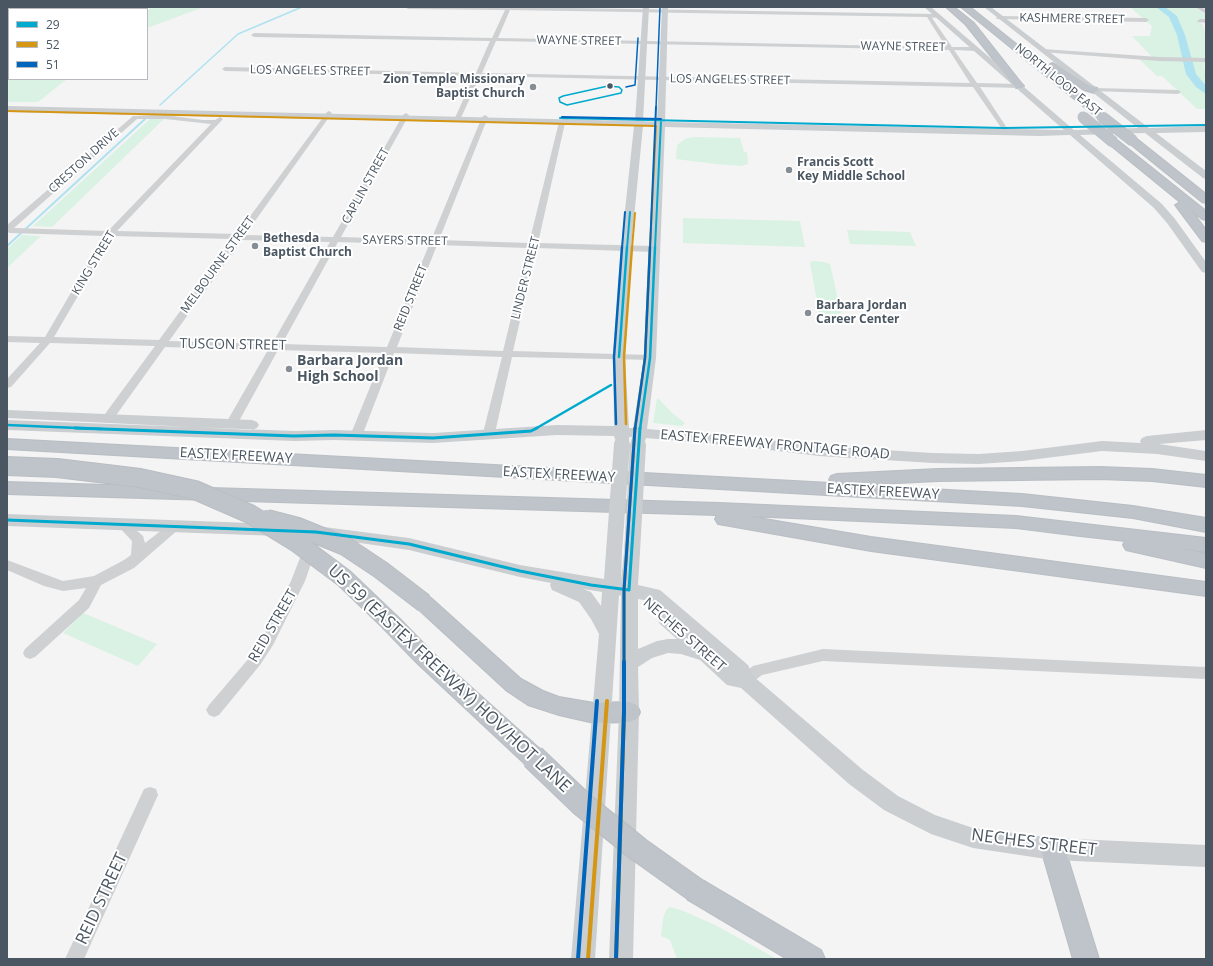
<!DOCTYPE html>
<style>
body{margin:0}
#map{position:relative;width:1213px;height:966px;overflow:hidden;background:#f4f4f4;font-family:"Open Sans",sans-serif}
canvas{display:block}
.frame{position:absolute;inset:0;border:8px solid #4a5661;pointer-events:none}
.legend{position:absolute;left:8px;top:8px;width:140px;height:72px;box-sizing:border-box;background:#fff;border:1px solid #b7bbc0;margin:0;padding:5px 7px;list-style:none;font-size:12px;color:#4a5661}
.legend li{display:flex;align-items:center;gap:8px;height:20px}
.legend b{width:20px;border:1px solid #b7bbc0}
</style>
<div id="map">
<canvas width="1213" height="966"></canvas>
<div class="frame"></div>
<ul class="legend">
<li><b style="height:5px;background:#00a9ce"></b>29</li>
<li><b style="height:5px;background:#d49613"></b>52</li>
<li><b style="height:5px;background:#0065bd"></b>51</li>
</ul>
</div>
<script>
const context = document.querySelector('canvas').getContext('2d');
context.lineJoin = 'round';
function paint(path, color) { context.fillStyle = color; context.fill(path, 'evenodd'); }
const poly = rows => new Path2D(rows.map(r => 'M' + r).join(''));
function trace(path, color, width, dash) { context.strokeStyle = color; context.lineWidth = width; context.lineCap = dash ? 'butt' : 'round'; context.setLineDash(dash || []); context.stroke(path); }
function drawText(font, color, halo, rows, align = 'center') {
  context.font = font + ' "Open Sans",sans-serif'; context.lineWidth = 4; context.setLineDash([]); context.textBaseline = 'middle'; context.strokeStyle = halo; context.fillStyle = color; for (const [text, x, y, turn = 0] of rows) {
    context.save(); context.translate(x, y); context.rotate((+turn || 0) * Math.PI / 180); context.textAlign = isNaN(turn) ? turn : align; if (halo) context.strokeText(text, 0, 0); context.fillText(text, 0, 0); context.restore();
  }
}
paint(poly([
 [151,7,204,7,147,28,147,12],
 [1130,7,1195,7,1206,15,1206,20,1198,20,1203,25,1206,37,1204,69,1206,70,1206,109,1197,109,1162,76,1157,76,1139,59,1155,60,1132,36,1150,36,1152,26],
 [7,67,9,67,9,79,67,79,38,102,7,102],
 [150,119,164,119,52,227,33,226],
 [694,137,740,138,744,152,747,152,748,164,741,166,716,164,676,159,677,145,685,139],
 [683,218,800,221,805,247,683,243],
 [847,230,910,232,916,246,850,244],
 [22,235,41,236,7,268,7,249],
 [812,261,824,262,830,264,841,313,839,314,826,315,819,312,810,263],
 [658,398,672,413,685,423,682,426,653,423,657,399],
 [83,613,157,644,138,666,63,633],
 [670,907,681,910,715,925,777,959,677,959,670,940,661,936,663,919,666,910]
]), '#d9f2e3');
trace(poly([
 [160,105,238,34,302,7]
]), '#aee2f0', 1.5);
trace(poly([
 [7,246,145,119]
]), '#aee2f0', 2);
paint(poly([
 [1156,7,1165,7,1177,16,1185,35,1196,74,1206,86,1206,94,1196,87,1186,74,1177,35,1169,17,1156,7]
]), '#aee2f0');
const highway = poly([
 [946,7,954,7,974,23,1022,84,1024,86,1022,88,1016,88,965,24,946,7],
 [961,7,970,7,1105,115,1107,117,1105,119,1099,119,961,7],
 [1053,63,1090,86,1097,88,1099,90,1094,93,1084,90,1050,68,1049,66,1050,64,1053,63],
 [1133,138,1137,139,1206,194,1206,203,1202,202,1129,143,1128,141,1133,138],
 [1113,139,1117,140,1206,211,1206,220,1202,219,1192,211,1206,230,1206,242,1202,241,1175,205,1180,202,1109,144,1108,142,1113,139],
 [7,439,831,483,829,480,831,476,837,474,938,469,1100,467,1152,469,1206,475,1206,487,1152,481,1100,479,938,481,857,485,1022,494,1133,506,1206,518,1206,532,1133,518,1022,506,7,449,7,439],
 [7,482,719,503,1016,516,1206,538,1206,552,1180,548,1206,554,1206,568,1126,550,1123,545,1125,541,1080,536,1016,528,747,516,871,537,1206,582,1206,596,871,551,724,525,718,524,715,519,717,515,7,494,7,482],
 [424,595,431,598,521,679,543,691,559,697,594,703,629,702,637,705,640,712,637,719,629,722,594,723,559,715,528,705,507,691,417,608,414,603,417,598,424,595],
 [390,614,397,616,432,652,541,750,544,757,541,764,533,767,525,764,418,664,383,628,380,622,383,616,390,614],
 [1053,837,1062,840,1065,849,1099,959,1073,959,1041,849,1044,840,1053,837],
 [697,878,706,882,821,950,825,959,787,959,688,900,684,891,688,882,697,878]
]);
trace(highway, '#b9bec3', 2);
paint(poly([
 [25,7,32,7,29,9,22,9,25,7],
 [405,7,512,7,937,14,940,16,939,17,932,18,952,47,976,47,979,49,976,51,954,50,977,83,1019,84,1022,86,1019,88,980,87,1007,128,1004,130,1002,129,973,87,480,76,460,120,457,122,454,120,474,76,225,71,222,69,225,67,476,73,490,41,254,37,251,35,254,33,492,38,505,10,408,9,405,7],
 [510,10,927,17,946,47,498,38,510,10],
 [496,41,949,50,970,83,482,73,496,41],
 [1195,7,1202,7,1206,10,1206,14,1195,7],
 [9,16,9,20,7,21,7,17,9,16],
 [999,16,1146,18,1149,20,1146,22,997,19,996,18,999,16],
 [1200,19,1206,19,1206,23,1198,22,1197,21,1200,19],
 [7,27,9,27,9,31,7,31,7,27],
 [1043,49,1159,57,1206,58,1206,62,1159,61,1041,52,1041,50,1043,49],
 [7,63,9,63,9,67,7,67,7,63],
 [1094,88,1178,90,1181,92,1178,94,1092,91,1091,90,1094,88],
 [329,111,332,113,245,235,333,237,403,115,406,113,409,115,341,237,431,240,482,117,485,115,488,117,439,240,529,243,559,122,565,117,569,117,570,118,565,123,538,243,655,246,659,249,655,252,537,248,513,351,650,355,655,358,654,360,512,357,495,433,493,436,489,437,485,436,483,433,502,357,394,353,362,436,360,439,356,440,352,439,350,436,384,353,278,350,238,423,236,426,232,427,228,426,226,423,268,350,165,347,112,421,108,422,104,421,102,418,155,346,50,343,11,387,7,388,7,379,40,343,7,342,7,336,45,337,104,236,10,233,7,232,7,225,133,116,165,115,203,120,215,120,220,117,223,119,117,231,237,234,327,112,329,111],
 [137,119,165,119,211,124,108,231,14,228,137,119],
 [113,236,233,239,159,340,54,337,113,236],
 [242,240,330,242,272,344,169,341,242,240],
 [338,242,429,245,387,347,282,344,338,242],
 [437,245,528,248,503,351,397,347,437,245],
 [122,519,126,521,143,536,145,543,171,523,175,521,179,523,181,526,179,529,134,568,101,585,89,608,35,657,30,659,25,657,23,653,25,649,79,600,86,588,63,591,44,586,7,570,7,560,63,581,94,576,124,560,131,555,132,541,116,524,118,521,122,519],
 [316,527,320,529,322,532,305,581,273,645,260,665,219,715,214,717,209,715,206,710,209,705,250,657,263,637,291,581,310,532,312,529,316,527],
 [823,649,1206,667,1206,679,823,661,762,675,750,684,745,686,740,684,738,680,740,676,753,666,823,649],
 [150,787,156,789,158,795,84,959,65,959,144,789,150,787]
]), '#ced0d2');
paint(poly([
 [643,7,649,7,643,121,657,122,662,7,668,7,665,122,1064,130,924,7,931,7,1074,130,1138,128,984,7,991,7,1149,128,1206,126,1206,132,1156,133,1206,171,1206,179,1203,178,1145,133,1080,135,1162,204,1175,219,1206,262,1206,273,1202,272,1167,223,1154,208,1070,135,1039,136,665,127,656,358,647,429,745,437,819,446,933,453,979,454,1022,451,1102,441,1141,443,1140,441,1142,438,1147,436,1206,430,1206,440,1159,444,1206,451,1206,461,1157,454,1102,451,1022,461,979,464,933,463,819,456,745,447,646,438,643,447,638,449,633,447,631,444,632,437,629,437,629,441,627,444,622,446,617,444,614,436,557,435,433,443,334,440,294,441,7,430,7,420,294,431,334,430,433,433,557,425,614,426,613,357,621,248,634,126,7,112,7,106,635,121,643,7],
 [643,126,656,127,644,358,633,428,629,428,625,357,631,248,643,126],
 [7,410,252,420,257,422,259,425,257,428,252,430,7,418,7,410],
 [7,514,278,524,284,526,286,530,284,534,278,536,7,526,7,514],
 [324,527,409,538,520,565,604,579,606,552,608,548,614,546,620,548,622,552,621,583,624,552,626,548,632,546,638,548,640,552,638,585,660,590,748,665,753,676,863,770,898,796,935,815,973,828,1053,838,1206,845,1206,867,1053,860,973,848,931,834,884,810,849,784,741,688,727,685,700,660,681,654,668,653,652,658,638,667,639,712,633,959,609,959,619,712,621,596,619,595,595,959,571,959,599,634,591,619,579,602,552,590,550,585,551,583,520,577,409,550,318,537,316,533,318,529,324,527],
 [583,589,602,592,601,606,591,592,583,589],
 [638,599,649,601,663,613,660,614,657,619,660,624,677,639,668,639,657,641,638,649,638,599]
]), '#caced1');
paint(highway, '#bec4c9');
const highwayBridgeFar2 = poly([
 [1083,117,1113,142],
 [1102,117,1133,141]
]);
const highwayBridgeFar1 = poly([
 [7,466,57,468,140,478,195,490,250,514,297,543,344,578,390,622],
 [267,519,298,527,345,546,381,570,424,603]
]);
const highwayBridge = poly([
 [533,757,582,804,638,849,697,891]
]);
trace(highwayBridgeFar2, '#b9bec3', 12, []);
trace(highwayBridgeFar1, '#b9bec3', 20, []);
trace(highwayBridge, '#b9bec3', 26, []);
trace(poly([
 [614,552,622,444],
 [632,552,638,445]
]), '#caced1', 16);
trace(highwayBridgeFar2, '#bec4c9', 11);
trace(highwayBridgeFar1, '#bec4c9', 18);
trace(highwayBridge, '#bec4c9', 24);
trace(poly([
 [608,86,619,87,622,90,621,93,567,105,560,102,559,98,563,96,608,86]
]), '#00a9ce', 1.5);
trace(poly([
 [560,118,1004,128,1206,125],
 [627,248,630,212],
 [655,248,661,121]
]), '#00a9ce', 2);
trace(poly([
 [619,357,627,247],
 [7,425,101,429],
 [535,429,611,385],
 [640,429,650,358,655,247]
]), '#00a9ce', 2.5);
trace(poly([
 [75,428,294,436,334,435,433,438,531,431,537,428],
 [7,520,316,532,409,544,520,571,591,585,629,590,640,428]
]), '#00a9ce', 3);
trace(poly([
 [7,111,656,126,650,248],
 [632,248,635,213]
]), '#d49613', 2);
trace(poly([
 [626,424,624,357,632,247],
 [635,429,645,358,650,247]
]), '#d49613', 2.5);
trace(poly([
 [624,663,624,590,635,428]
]), '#d49613', 3);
trace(poly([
 [588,959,607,701],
 [616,959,624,712,624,662]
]), '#d49613', 4);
trace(poly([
 [626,87,635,85,638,38],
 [656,108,660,7]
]), '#0065bd', 1.5);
trace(poly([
 [562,117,661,119],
 [622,248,625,212],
 [650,248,656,107]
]), '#0065bd', 2);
trace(poly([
 [616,424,614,357,622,247],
 [635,429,645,358,650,247]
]), '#0065bd', 2.5);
trace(poly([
 [624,663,624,590,635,428]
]), '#0065bd', 3);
trace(poly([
 [578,959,597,701],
 [616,959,624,712,624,662]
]), '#0065bd', 4);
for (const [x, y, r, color] of [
 [610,86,3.5,"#4a5661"],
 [533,87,4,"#868d94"],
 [789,170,4,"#868d94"],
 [255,246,4,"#868d94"],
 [808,313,4,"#868d94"],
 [289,369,4,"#868d94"]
]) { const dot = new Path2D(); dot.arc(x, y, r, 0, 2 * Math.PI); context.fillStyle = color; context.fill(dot); trace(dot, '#fff', 1.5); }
drawText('12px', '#4a5661', '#fff', [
 ["KASHMERE STREET",1072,19,1],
 ["WAYNE STREET",579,41,1],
 ["WAYNE STREET",903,47,1],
 ["LOS ANGELES STREET",310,71,1],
 ["LOS ANGELES STREET",730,80,1],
 ["NORTH LOOP EAST",1058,80,39],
 ["CRESTON DRIVE",84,161,-42],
 ["CAPLIN STREET",366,186,-61],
 ["SAYERS STREET",405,241,1],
 ["KING STREET",94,263,-59],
 ["MELBOURNE STREET",218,265,-54],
 ["LINDER STREET",526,278,-76],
 ["REID STREET",411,298,-68]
]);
drawText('bold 12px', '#4a5661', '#fff', [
 ["Zion Temple Missionary",525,80,"right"],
 ["Baptist Church",525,94,"right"],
 ["Francis Scott",797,163],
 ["Key Middle School",797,177],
 ["Bethesda",263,239],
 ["Baptist Church",263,253],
 ["Barbara Jordan",816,306],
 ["Career Center",816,320]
], 'left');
drawText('14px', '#4a5661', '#fff', [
 ["TUSCON STREET",233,345,1],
 ["EASTEX FREEWAY FRONTAGE ROAD",775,445,5],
 ["EASTEX FREEWAY",236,456,3],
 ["EASTEX FREEWAY",559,475,3],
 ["EASTEX FREEWAY",883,492,3],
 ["REID STREET",273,626,-60],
 ["NECHES STREET",684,635,41]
]);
drawText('bold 14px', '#4a5661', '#fff', [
 ["Barbara Jordan",297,361],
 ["High School",297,377]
], 'left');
drawText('17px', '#4a5661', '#fff', [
 ["US 59 (EASTEX FREEWAY) HOV/HOT LANE",449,679,43],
 ["NECHES STREET",1034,843,7],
 ["REID STREET",102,899,-65]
]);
</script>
